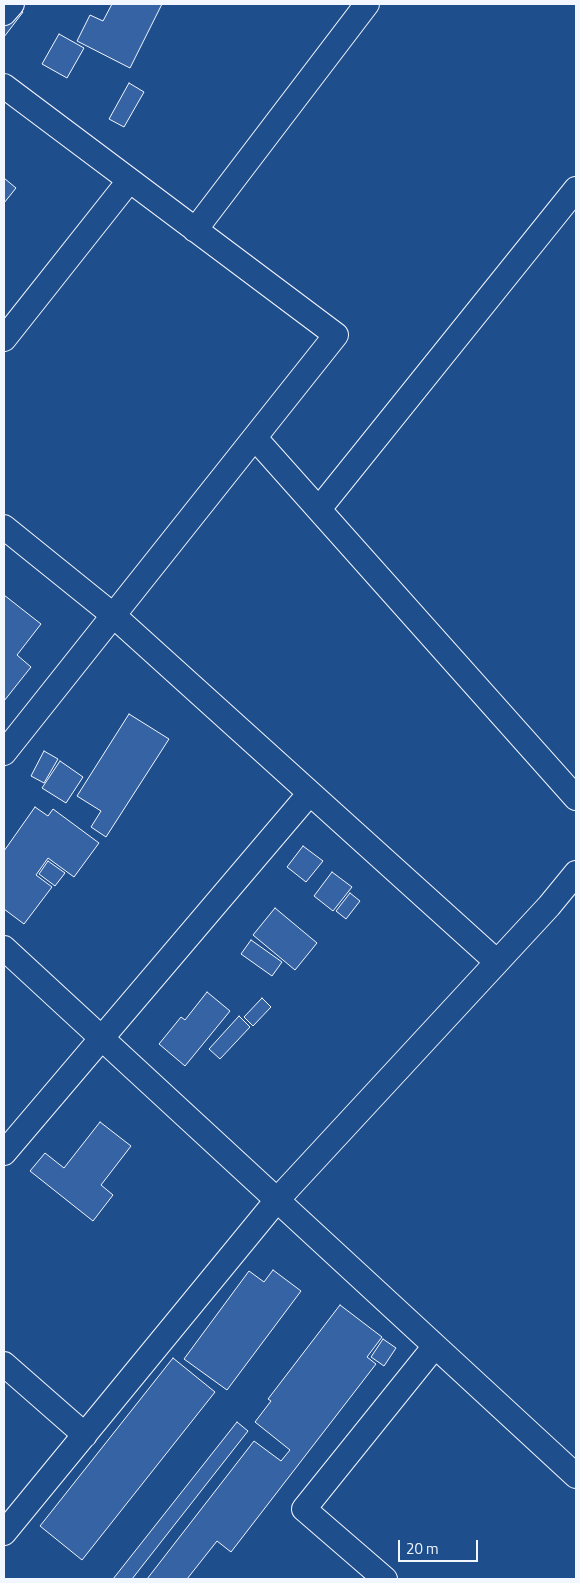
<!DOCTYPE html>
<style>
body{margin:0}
#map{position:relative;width:580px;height:1583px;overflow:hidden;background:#1f4e8c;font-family:"Titillium Web",sans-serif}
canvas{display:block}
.frame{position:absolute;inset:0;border:5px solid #f2f6ff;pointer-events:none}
.scale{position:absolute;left:398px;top:1540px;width:80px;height:22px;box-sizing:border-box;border:2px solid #f2f6ff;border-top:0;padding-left:6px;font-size:15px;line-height:18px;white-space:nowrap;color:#f2f6ff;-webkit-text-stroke:4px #1f4e8c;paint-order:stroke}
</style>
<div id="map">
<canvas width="580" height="1583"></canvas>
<div class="frame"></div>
<div class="scale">20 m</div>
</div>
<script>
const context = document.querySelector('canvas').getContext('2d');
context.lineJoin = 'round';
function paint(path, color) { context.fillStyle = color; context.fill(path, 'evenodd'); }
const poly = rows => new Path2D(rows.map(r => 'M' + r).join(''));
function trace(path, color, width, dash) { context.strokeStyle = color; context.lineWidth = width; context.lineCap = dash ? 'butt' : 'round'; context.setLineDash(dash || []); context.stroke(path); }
const building = poly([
 [4,4,13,4,23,12,4,37,4,4],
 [112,4,162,4,130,68,77,41,90,15,103,21,112,4],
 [59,34,84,48,67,78,42,64,59,34],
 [129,83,144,92,124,127,109,119,129,83],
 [4,178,16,188,4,203,4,178],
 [4,595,41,624,17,655,31,667,4,701,4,595],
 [129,714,169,739,106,837,91,827,101,811,77,796,129,714],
 [44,751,58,759,44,783,31,776,44,751],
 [60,761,83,777,66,803,42,788,60,761],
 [35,807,48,816,53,809,99,843,74,877,48,858,36,875,52,887,24,924,4,909,4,851,35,807],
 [303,846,323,861,306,882,287,867,303,846],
 [48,861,65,873,55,886,39,874,48,861],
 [332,872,352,887,333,911,314,896,332,872],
 [350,893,360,901,346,919,336,911,350,893],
 [275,908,317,943,295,970,253,935,275,908],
 [251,940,282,962,272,976,241,954,251,940],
 [207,992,230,1011,185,1066,159,1044,181,1017,185,1020,207,992],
 [262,998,271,1007,253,1026,244,1017,262,998],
 [239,1016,250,1027,220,1059,209,1049,239,1016],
 [100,1122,131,1146,101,1185,113,1195,93,1221,30,1171,45,1153,64,1168,100,1122],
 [273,1270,301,1291,227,1390,184,1359,249,1271,264,1282,273,1270],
 [340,1305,382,1337,367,1357,376,1364,231,1552,217,1541,187,1579,147,1579,254,1441,281,1461,290,1450,255,1422,271,1401,268,1399,340,1305],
 [383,1339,396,1348,384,1366,371,1357,383,1339],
 [173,1358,215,1392,82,1560,40,1526,173,1358],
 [237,1422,248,1431,132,1579,113,1579,237,1422]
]);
paint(building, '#3563a3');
trace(building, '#f2f6ff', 1);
const street = poly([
 [4,13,12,4],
 [4,86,336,335,4,753],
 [195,230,367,4],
 [4,339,129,181],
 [255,438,576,798],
 [319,509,576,189],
 [4,527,113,615,497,962],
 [4,948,576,1476],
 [4,1153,310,793],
 [4,1364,85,1435],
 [4,1533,277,1200,549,906,576,873],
 [385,1579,304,1509,435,1346]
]);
trace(street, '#f2f6ff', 26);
trace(street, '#1f4e8c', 24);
</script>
